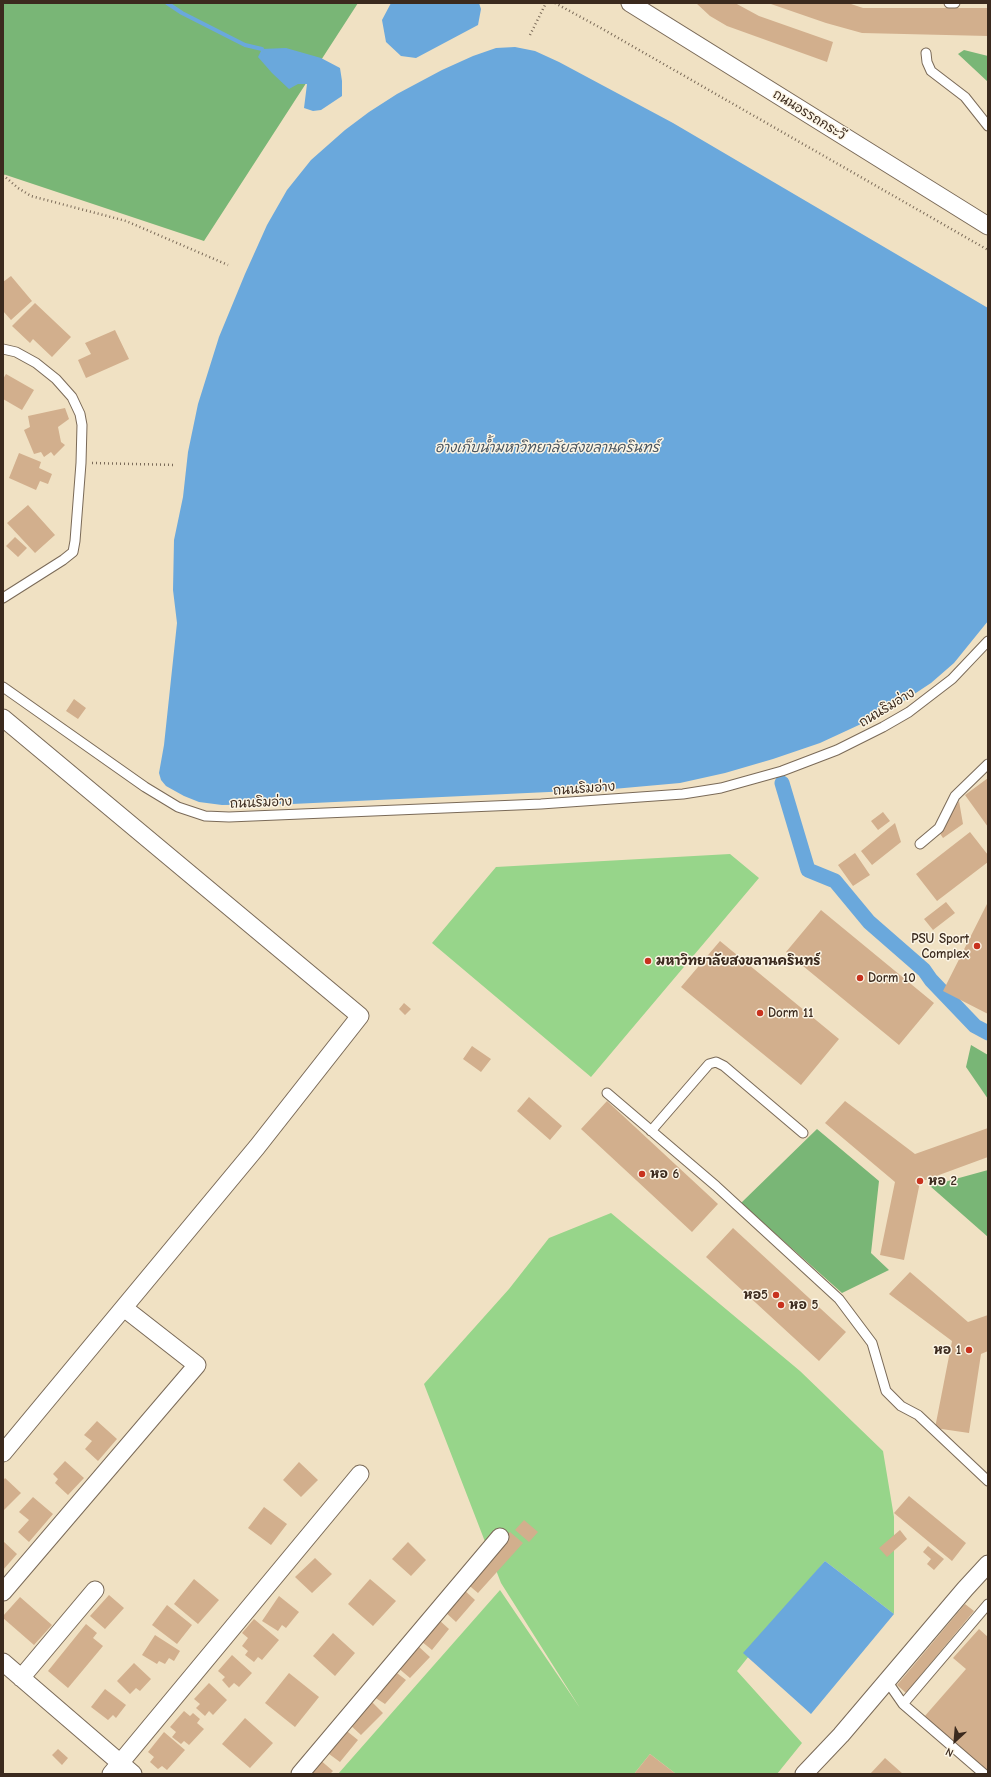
<!DOCTYPE html>
<meta charset="utf-8">
<style>
body{margin:0}
#map{position:relative;width:991px;height:1777px;overflow:hidden;background:#f0e1c3;font-family:"Comic Neue",sans-serif}
canvas{display:block}
.frame{position:absolute;inset:0;border:4px solid #3b2a1e;pointer-events:none}
.north{position:absolute;left:935px;top:1721px;width:40px;height:40px;-webkit-text-stroke:3px #fcf5e5;paint-order:stroke;rotate:206deg;font-size:11px;font-weight:700;line-height:16px;text-align:center;color:#3b2a1e}
.north::after{content:'';display:block;margin:auto;width:14px;height:18px;background:#3b2a1e;clip-path:polygon(50% 0,100% 100%,50% 72%,0 100%)}
</style>
<div id="map">
<canvas width="991" height="1777"></canvas>
<div class="frame"></div>
<div class="north">N</div>
</div>
<script>
const context = document.querySelector('canvas').getContext('2d');
context.lineJoin = 'round';
function paint(path, color) { context.fillStyle = color; context.fill(path, 'evenodd'); }
const poly = rows => new Path2D(rows.map(r => 'M' + r).join(''));
function trace(path, color, width, dash) { context.strokeStyle = color; context.lineWidth = width; context.lineCap = dash ? 'butt' : 'round'; context.setLineDash(dash || []); context.stroke(path); }
function drawText(font, color, halo, rows, align = 'center') {
  context.font = font + ' "Comic Neue","Playpen Sans Thai",sans-serif'; context.lineWidth = 3; context.setLineDash([]); context.textBaseline = 'middle'; context.strokeStyle = halo; context.fillStyle = color; for (const [text, x, y, turn = 0] of rows) {
    context.save(); context.translate(x, y); context.rotate((+turn || 0) * Math.PI / 180); context.textAlign = isNaN(turn) ? turn : align; if (halo) context.strokeText(text, 0, 0); context.fillText(text, 0, 0); context.restore();
  }
}
paint(poly([
 [730,854,759,878,591,1077,432,943,496,867],
 [611,1213,800,1371,883,1451,894,1517,894,1614,825,1561,737,1671,802,1743,777,1774,676,1774,650,1754,634,1774,338,1774,500,1590,580,1708,501,1583,424,1384,509,1289,549,1238]
]), '#97d58a');
paint(poly([
 [3,3,358,3,204,241,3,174],
 [964,50,988,56,988,82,958,54],
 [971,1045,988,1055,988,1099,966,1067],
 [817,1129,879,1181,871,1253,889,1270,842,1293,741,1203],
 [988,1170,988,1237,930,1186]
]), '#79b676');
paint(poly([
 [391,3,479,3,481,9,478,25,416,58,401,56,386,42,382,20],
 [515,47,535,51,559,62,673,123,988,308,988,621,954,663,931,683,887,712,820,743,773,759,725,773,680,783,613,789,292,804,222,805,199,802,184,796,166,786,161,780,159,773,164,745,177,623,173,590,174,540,183,497,188,452,198,404,219,337,245,274,267,225,287,190,311,160,345,130,369,112,397,94,442,70,473,56,496,48],
 [286,48,321,58,340,68,342,81,342,96,321,110,313,111,304,108,307,84,298,84,289,89,272,73,258,57,262,49],
 [825,1561,894,1614,811,1714,743,1653]
]), '#6aa8dc');
trace(poly([
 [167,3,182,13,245,45,262,49]
]), '#6aa8dc', 4);
trace(poly([
 [782,783,808,870,835,881,869,922,924,970,931,980,975,1026,988,1033]
]), '#6aa8dc', 15);
paint(poly([
 [696,3,735,3,759,16,833,42,827,62,727,26,710,16],
 [768,3,848,3,863,8,988,8,988,36,862,33,826,23],
 [11,276,32,301,11,320,3,311,3,282],
 [35,303,71,337,52,357,33,339,30,343,12,326],
 [115,330,129,359,86,378,78,360,91,354,85,343],
 [6,374,34,390,22,410,3,399,3,379],
 [65,408,69,419,58,427,61,442,65,445,54,456,51,452,44,457,41,452,34,454,24,430,30,427,28,416],
 [19,453,41,462,39,468,52,474,48,484,40,481,36,490,9,478],
 [28,505,55,535,35,553,7,523],
 [15,537,27,548,18,557,6,546],
 [74,699,86,708,78,719,66,711],
 [988,778,988,827,965,795],
 [959,801,963,824,943,838,939,832],
 [883,812,890,821,878,830,871,821],
 [895,823,901,842,872,865,861,851],
 [970,832,988,855,988,862,937,901,916,874],
 [855,853,870,875,853,886,838,865],
 [946,902,955,913,933,930,924,919],
 [988,902,988,1014,943,991],
 [821,910,934,1003,899,1045,786,952],
 [720,941,839,1039,801,1085,681,987],
 [404,1003,411,1009,405,1015,399,1009],
 [472,1046,491,1059,481,1072,463,1059],
 [529,1097,562,1126,550,1140,517,1111],
 [607,1101,718,1204,692,1232,581,1129],
 [845,1101,915,1154,988,1128,988,1157,920,1182,904,1260,880,1255,895,1182,825,1123],
 [733,1228,846,1332,819,1361,706,1257],
 [910,1272,968,1322,988,1315,988,1351,981,1354,969,1433,935,1428,952,1341,889,1294],
 [97,1421,117,1439,98,1461,85,1449,92,1441,84,1435],
 [65,1461,84,1478,68,1495,55,1483,58,1479,53,1474],
 [299,1462,318,1480,301,1497,283,1480],
 [5,1478,21,1493,4,1510,3,1509,3,1481],
 [909,1496,966,1543,952,1561,894,1513],
 [33,1497,53,1514,29,1542,18,1532,29,1520,19,1512],
 [264,1507,287,1524,271,1545,248,1528],
 [524,1520,538,1532,529,1542,515,1530],
 [900,1530,907,1539,887,1557,879,1548],
 [510,1532,523,1543,478,1593,465,1582],
 [3,1541,17,1554,3,1570],
 [408,1542,426,1560,411,1576,392,1559],
 [928,1546,944,1559,934,1570,927,1564,931,1559,923,1552],
 [315,1558,332,1574,312,1593,295,1577],
 [194,1579,219,1600,198,1624,174,1604],
 [370,1579,396,1601,373,1626,348,1604],
 [462,1588,475,1600,456,1622,443,1610],
 [109,1595,124,1608,105,1629,90,1616],
 [279,1596,299,1612,286,1628,282,1625,278,1631,262,1621],
 [20,1597,52,1625,34,1645,3,1618,3,1616],
 [965,1604,974,1611,906,1693,897,1685],
 [167,1605,192,1625,177,1644,152,1625],
 [254,1619,279,1640,262,1660,258,1657,254,1662,245,1655,248,1651,242,1646,248,1638,242,1633],
 [439,1620,449,1629,432,1650,421,1641],
 [86,1624,97,1633,93,1638,103,1646,68,1688,48,1671],
 [979,1629,988,1637,988,1773,924,1717,966,1669,953,1658],
 [333,1633,355,1653,335,1676,313,1656],
 [155,1635,180,1651,174,1661,169,1658,165,1664,159,1661,157,1664,142,1655],
 [417,1645,430,1657,410,1678,397,1667],
 [232,1655,252,1673,239,1687,234,1683,229,1688,222,1680,225,1677,218,1671],
 [134,1663,151,1679,140,1691,136,1688,130,1694,117,1681],
 [393,1670,406,1680,385,1704,371,1695],
 [289,1673,319,1697,295,1727,265,1703],
 [209,1683,227,1700,213,1715,209,1711,205,1716,196,1708,200,1704,194,1699],
 [105,1689,126,1705,116,1718,113,1715,108,1720,91,1707],
 [370,1700,383,1713,361,1735,348,1723],
 [184,1711,190,1716,193,1713,200,1719,197,1723,204,1729,189,1745,184,1741,181,1744,172,1737,176,1732,170,1727],
 [245,1718,273,1743,250,1768,222,1744],
 [343,1728,358,1740,340,1762,325,1751],
 [164,1732,185,1750,167,1770,162,1766,158,1769,150,1762,154,1757,148,1752],
 [58,1749,68,1758,62,1765,52,1755],
 [650,1754,676,1774,634,1774],
 [885,1758,903,1774,870,1774],
 [319,1759,333,1771,330,1774,307,1774]
]), '#d2af8d');
const lane = poly([
 [949,3,955,3],
 [926,53,927,62,931,71,965,97,988,126],
 [3,349,16,352,36,363,56,379,72,397,80,414,82,425,81,463,75,541,73,552,63,560,3,598],
 [3,687,145,787,178,807,205,816,229,817,541,804,683,794,721,788,782,771,837,750,883,727,909,712,952,679,988,641],
 [920,844,939,828,955,796,988,764],
 [607,1093,716,1186,839,1299,872,1343,886,1391,901,1406,918,1415,988,1481],
 [651,1131,709,1064,716,1062,724,1066,803,1133],
 [887,1681,903,1704,984,1774],
 [903,1704,988,1604]
]);
const street = poly([
 [630,3,988,226],
 [3,718,360,1016,257,1147,3,1453],
 [3,1592,197,1365,124,1308],
 [3,1662,133,1774],
 [21,1678,95,1590],
 [111,1774,360,1474],
 [300,1774,500,1537],
 [804,1774,841,1735,965,1589,988,1564]
]);
trace(lane, '#7a6a58', 11);
trace(street, '#7a6a58', 19);
trace(poly([
 [555,3,599,27,988,250],
 [530,35,546,3],
 [3,175,18,188,31,196,126,221,228,265],
 [92,463,176,465]
]), '#7a6a58', 2.5, [1, 3]);
trace(lane, '#fff', 9);
trace(street, '#fff', 17);
for (const [x, y, r, color] of [
 [977,946,4,"#c8321e"],
 [648,961,4,"#c8321e"],
 [860,978,4,"#c8321e"],
 [760,1013,4,"#c8321e"],
 [642,1174,4,"#c8321e"],
 [920,1181,4,"#c8321e"],
 [776,1295,4,"#c8321e"],
 [781,1305,4,"#c8321e"],
 [969,1350,4,"#c8321e"]
]) { const dot = new Path2D(); dot.arc(x, y, r, 0, 2 * Math.PI); context.fillStyle = color; context.fill(dot); trace(dot, '#fcf5e5', 1.5); }
drawText('13px', '#3b2a1e', '#fcf5e5', [
 ["ถนนอรรถกระวี",809,115,32],
 ["ถนนริมอ่าง",887,708,-31],
 ["ถนนริมอ่าง",584,789,-4],
 ["ถนนริมอ่าง",261,803,-2]
]);
drawText('bold 13px', '#3b2a1e', '#fcf5e5', [
 ["PSU Sport",969,939,"right"],
 ["Complex",969,954,"right"],
 ["มหาวิทยาลัยสงขลานครินทร์",656,961],
 ["Dorm 10",868,978],
 ["Dorm 11",768,1013],
 ["หอ 6",650,1174],
 ["หอ 2",928,1181],
 ["หอ5",768,1295,"right"],
 ["หอ 5",789,1305],
 ["หอ 1",961,1350,"right"]
], 'left');
drawText('italic 14px', '#4b5660', '#fcf5e5', [
 ["อ่างเก็บน้ำมหาวิทยาลัยสงขลานครินทร์",547,448]
]);
</script>
